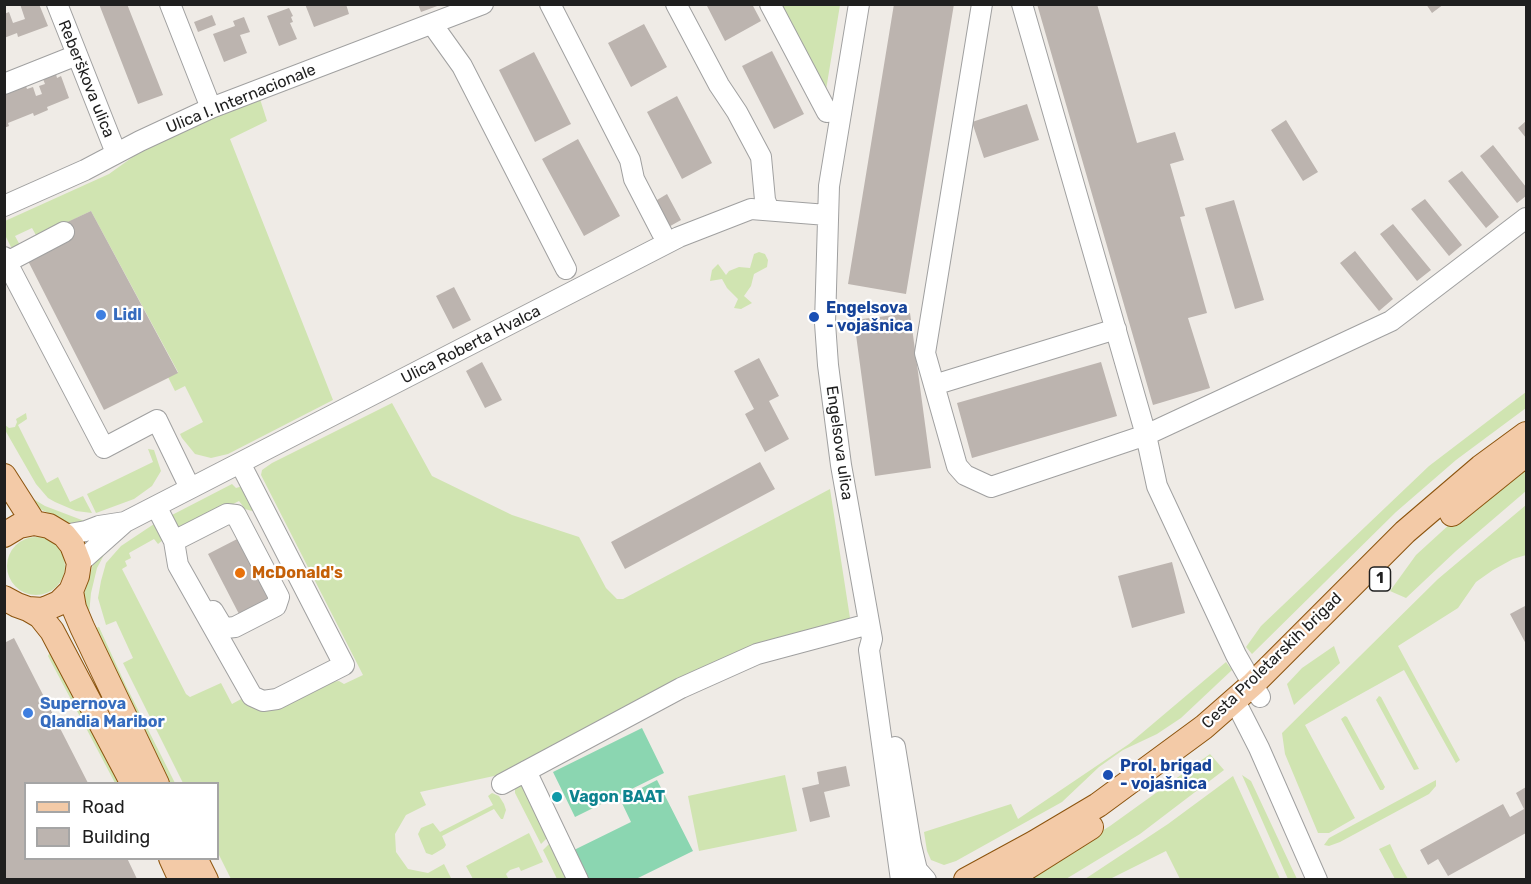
<!DOCTYPE html>
<meta charset="utf-8">
<style>
body{margin:0}
#map{position:relative;width:1531px;height:884px;overflow:hidden;background:#efebe6;font-family:Rubik,sans-serif}
canvas{display:block}
.frame{position:absolute;inset:0;border:6px solid #1f1f1f;pointer-events:none}
.legend{position:absolute;left:24px;top:782px;width:195px;height:78px;box-sizing:border-box;background:#fff;border:2px solid #a5a5a5;margin:0;padding:8px 10px;list-style:none;font-size:18px;color:#1f1f1f}
.legend li{display:flex;align-items:center;gap:12px;height:30px}
.legend b{width:30px;border:2px solid #a5a5a5}
</style>
<div id="map">
<canvas width="1531" height="884"></canvas>
<div class="frame"></div>
<ul class="legend">
<li><b style="height:8px;background:#f3caa7"></b>Road</li>
<li><b style="height:16px;background:#bcb4af"></b>Building</li>
</ul>
</div>
<script>
const context = document.querySelector('canvas').getContext('2d');
context.lineJoin = 'round';
function paint(path, color) { context.fillStyle = color; context.fill(path, 'evenodd'); }
const poly = rows => new Path2D(rows.map(r => 'M' + r).join(''));
function trace(path, color, width, dash) { context.strokeStyle = color; context.lineWidth = width; context.lineCap = dash ? 'butt' : 'round'; context.setLineDash(dash || []); context.stroke(path); }
function drawText(font, color, halo, rows, align = 'center') {
  context.font = font + ' Rubik,sans-serif'; context.lineWidth = 4.5; context.setLineDash([]); context.textBaseline = 'middle'; context.strokeStyle = halo; context.fillStyle = color; for (const [text, x, y, turn = 0] of rows) {
    context.save(); context.translate(x, y); context.rotate((+turn || 0) * Math.PI / 180); context.textAlign = isNaN(turn) ? turn : align; if (halo) context.strokeText(text, 0, 0); context.fillText(text, 0, 0); context.restore();
  }
}
paint(poly([
 [774,5,840,5,824,102],
 [260,99,267,121,230,139,333,400,228,454,211,458,195,454,182,438,180,434,203,422,185,386,175,391,168,377,178,372,91,211,37,237,32,228,15,236,21,247,11,247,5,235,5,221,109,174,155,141,187,126],
 [759,252,765,254,768,260,767,267,754,274,751,286,744,296,752,303,741,309,734,308,738,299,727,288,722,279,710,281,712,270,718,264,726,275,729,271,739,267,750,268,754,254],
 [1526,392,1526,408,1456,460,1396,512,1252,654,1246,647,1261,626,1429,466],
 [392,403,432,476,512,515,579,537,606,588,617,599,623,599,830,489,850,618,517,771,420,792,426,805,406,815,395,834,396,852,408,869,428,873,444,864,452,880,231,879,218,853,218,784,183,783,123,663,133,658,116,621,106,625,98,598,101,581,106,563,121,546,157,522,163,540,158,544,154,539,129,553,131,558,125,561,127,566,122,569,186,694,190,697,221,683,232,704,243,698,267,710,275,710,330,682,339,681,344,684,363,675,261,475,262,470,272,463],
 [26,413,27,419,18,425,47,483,58,477,70,502,83,496,92,513,76,511,55,502,48,498,36,484,5,430,5,425,9,428,15,427,17,422,16,419],
 [148,449,154,450,161,471,152,486,134,499,96,513,87,494,153,462],
 [1526,464,1526,491,1456,551,1406,598,1390,591,1416,555,1451,523],
 [232,484,236,488,243,486,255,510,252,511,245,509,239,501,215,513,179,528,178,526,172,515],
 [30,497,45,506,87,522,73,525,36,507],
 [1526,505,1526,555,1513,559,1493,570,1476,582,1458,608,1398,646,1460,760,1456,763,1404,670,1305,725,1355,818,1329,833,1318,833,1285,754,1282,733,1438,579],
 '7 566a29 29 0 1 1 58 0a29 29 0 1 1-58 0Z',
 [105,553,97,568,91,593,89,614,84,599,84,594,94,561],
 [99,627,126,686,175,783,168,783,93,629],
 [1334,646,1340,663,1294,705,1287,684,1302,668],
 [50,652,123,783,115,783,48,656],
 [1226,662,1232,670,1181,718,1157,734,1123,750,1099,767,1062,802,956,861,944,865,931,860,927,851,924,832,1011,804,1018,819,1129,744],
 [1379,696,1381,697,1419,769,1414,770,1376,700],
 [1345,716,1347,717,1385,787,1383,790,1380,790,1341,719],
 [1210,754,1224,770,1140,834,1066,879,1022,880,1110,826],
 [785,775,797,831,699,851,688,796],
 [1242,775,1251,781,1297,879,1288,879],
 [1233,776,1280,879,1180,879,1166,851,1110,879,1085,879,1168,824],
 [1436,780,1436,786,1429,794,1340,842,1329,846,1324,845,1329,838],
 [523,782,551,834,541,844,515,793,515,786],
 [492,793,499,796,504,804,506,810,503,819,501,819,494,809,442,836,446,845,444,848,432,855,426,853,418,834,421,828,433,823,440,832,493,805,488,796],
 [529,833,543,862,521,871,519,867,510,870,506,874,508,878,505,879,473,879,466,866],
 [553,840,573,879,557,879,543,850],
 [1390,844,1398,861,1408,879,1395,879,1379,849]
]), '#d0e4b1');
paint(poly([
 [642,728,664,773,575,817,553,772],
 [657,780,693,851,636,879,589,880,574,850,631,822,620,799]
]), '#8bd6b1');
paint(poly([
 [20,4,39,4,48,26,18,37,17,33,4,38,4,14,9,12,13,23,25,19],
 [99,4,127,4,163,95,138,104],
 [305,4,346,4,349,14,314,27],
 [418,4,440,4,440,5,421,12],
 [706,4,752,4,761,21,725,41],
 [894,4,954,4,906,294,848,284],
 [1037,4,1097,4,1137,143,1175,132,1184,160,1170,164,1185,216,1180,217,1207,313,1188,318,1210,388,1153,405],
 [1426,4,1444,4,1432,13],
 [289,8,293,16,291,17,293,22,290,23,297,39,279,46,267,16],
 [212,15,216,25,198,32,194,22],
 [244,17,250,32,240,35,247,53,224,62,213,34,235,26,233,21],
 [644,24,667,67,631,87,608,43],
 [772,51,804,114,774,129,742,66],
 [534,52,571,124,535,142,499,70],
 [47,74,48,77,56,74,57,78,61,76,69,98,47,107,48,110,34,116,33,113,8,123,9,126,4,128,4,94,26,86,27,89,33,87,36,96,42,94,39,86,45,84,43,79,45,78,44,75],
 [677,96,712,163,682,179,647,112],
 [1027,104,1039,140,984,158,972,122],
 [1286,120,1318,172,1303,181,1271,130],
 [1526,121,1526,138,1518,128],
 [578,139,620,216,584,236,542,159],
 [1493,145,1526,187,1526,196,1517,203,1480,156],
 [1462,171,1499,217,1486,228,1448,181],
 [667,194,681,220,665,229,652,203],
 [1425,199,1462,245,1449,256,1411,209],
 [1234,200,1264,300,1235,309,1205,208],
 [91,211,178,373,104,410,26,257,61,225],
 [1393,224,1431,270,1417,281,1380,234],
 [1355,251,1393,299,1379,311,1340,263],
 [454,287,471,320,453,329,436,296],
 [910,313,931,468,875,476,854,320],
 [759,358,779,396,769,401,789,439,765,452,745,414,754,409,734,371],
 [482,362,502,400,485,408,466,371],
 [1101,362,1117,416,972,458,957,403],
 [760,462,775,489,625,569,611,542],
 [243,536,274,596,239,614,208,554],
 [1172,562,1185,613,1132,628,1118,576],
 [1525,606,1526,610,1526,644,1510,614],
 [14,638,88,783,26,783,26,858,127,858,137,879,4,879,4,643],
 [846,766,850,786,824,792,830,817,810,822,802,788,819,784,817,772],
 [1526,787,1526,833,1448,876,1438,859,1428,865,1420,850,1503,804,1510,817,1524,809,1516,793]
]), '#bcb4af');
const minor = poly([
 [57,4,116,153],
 [170,4,211,108],
 [550,4,630,160,634,179,662,233],
 [676,4,719,85,737,112,761,157,765,200,769,210],
 [770,4,827,112],
 [859,4,829,186,825,323,828,365,841,465,872,639,869,650,901,880],
 [982,4,925,353,957,466,965,475,991,487,1146,435,1391,321,1526,218],
 [1022,4,1146,435,1157,486,1236,655,1260,697],
 [432,24,462,66,566,269],
 [4,84,77,55],
 [4,206,85,170,140,141,211,108,483,4],
 [4,257,104,448,157,420,190,488],
 [7,262,64,232],
 [934,385,1116,329],
 [156,506,174,541,178,565,252,696,263,701,277,699,344,665,240,463],
 [64,535,86,531,99,526,125,522],
 [174,541,227,514,236,515,279,597,276,606,235,627,226,628,222,626,213,611],
 [79,563,125,522,679,237,751,209,827,215],
 [1235,701,1259,748,1317,880],
 [895,747,911,845,917,870,926,880],
 [526,771,578,880],
 [502,784,681,688,757,654,869,624]
]);
const major = poly([
 [4,476,34,523],
 [1452,514,1526,454],
 [4,535,19,526,34,523,49,526,64,535,72,545,79,563,77,576,71,591,59,603,43,610,28,609,17,605,4,598],
 [71,591,74,608,82,627,157,784],
 [28,609,40,616,52,631,133,784],
 [171,858,181,880],
 [195,858,206,880],
 [966,880,1034,843,1098,805,1204,727,1253,684,1405,532,1481,467,1526,434],
 [1007,880,1091,827]
]);
trace(minor, '#a0a0a0', 22);
trace(major, '#8c540e', 26);
trace(minor, '#fff', 20);
trace(major, '#f3caa7', 24);
for (const [x, y, r, color] of [
 [101,315,6,"#3f7fe0"],
 [814,317,6,"#1a4fb4"],
 [240,573,6,"#e8710a"],
 [28,713,6,"#3f7fe0"],
 [1108,775,6,"#1a4fb4"],
 [557,797,6,"#0f9aa8"]
]) { const dot = new Path2D(); dot.arc(x, y, r, 0, 2 * Math.PI); context.fillStyle = color; context.fill(dot); trace(dot, '#fff', 2); }
for (const [x, y, w] of [
 [1380,579,21]
]) { const box = new Path2D(); box.roundRect(x - w / 2, y - 12, w, 24, 4.5); context.fillStyle = '#fff'; context.fill(box); trace(box, '#1f1f1f', 1.5); }
drawText('bold 15px', '#1f1f1f', null, [
 ["1",1380,579]
]);
drawText('16px', '#1f1f1f', '#fff', [
 ["Reberškova ulica",86,79,68],
 ["Ulica I. Internacionale",241,99,-22],
 ["Ulica Roberta Hvalca",471,345,-27],
 ["Engelsova ulica",839,443,82],
 ["Cesta Proletarskih brigad",1272,661,-44]
]);
drawText('bold 16px', '#164399', '#fff', [
 ["Engelsova",826,308],
 ["- vojašnica",826,326],
 ["Prol. brigad",1120,766],
 ["- vojašnica",1120,784]
], 'left');
drawText('bold 16px', '#366cbe', '#fff', [
 ["Lidl",113,315],
 ["Supernova",40,704],
 ["Qlandia Maribor",40,722]
], 'left');
drawText('bold 16px', '#c56008', '#fff', [
 ["McDonald's",252,573]
], 'left');
drawText('bold 16px', '#0d838f', '#fff', [
 ["Vagon BAAT",569,797]
], 'left');
</script>
